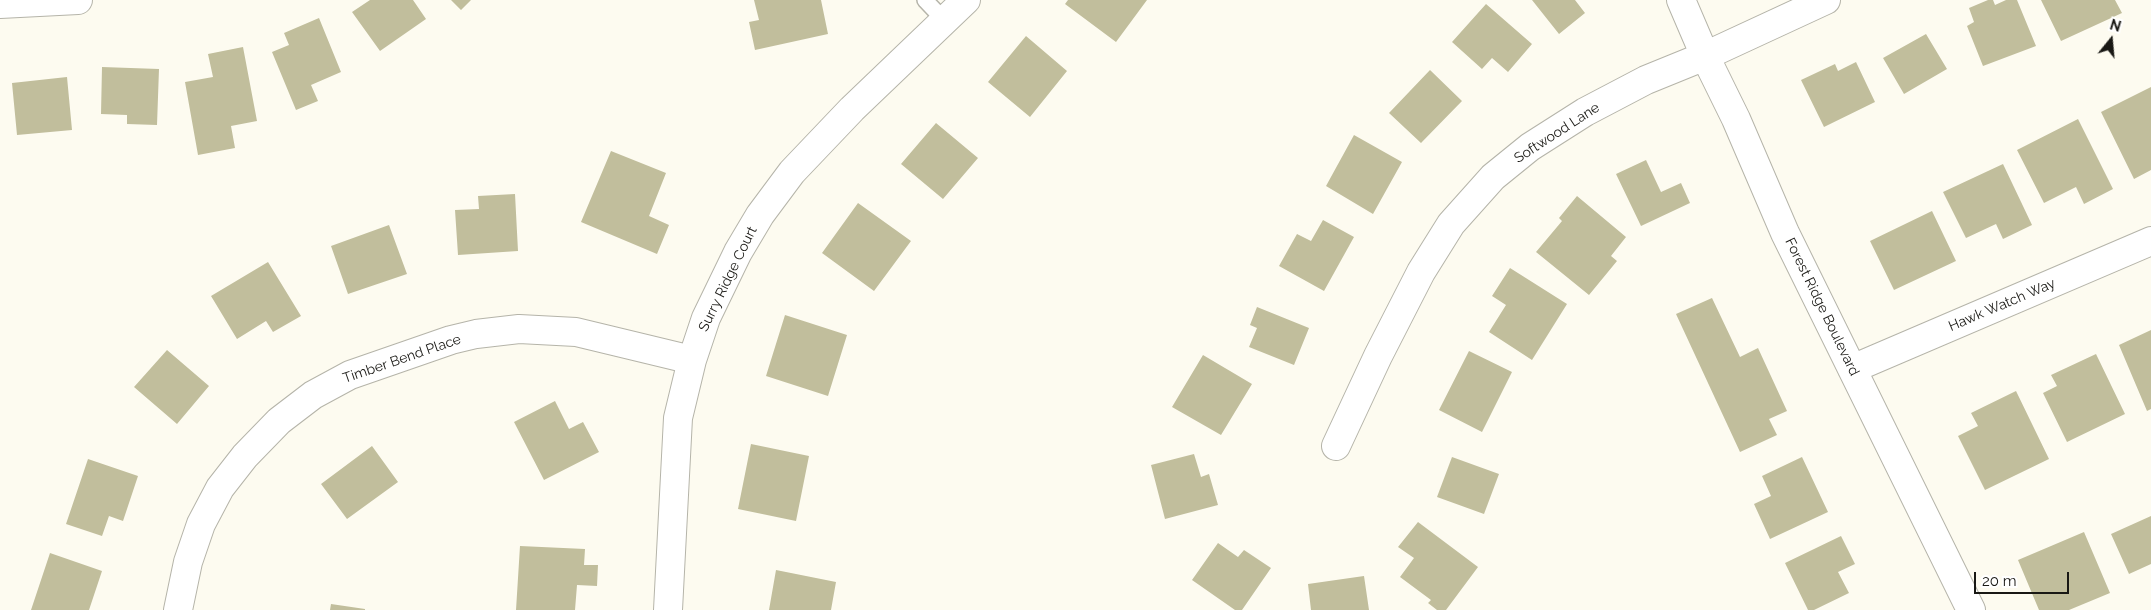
<!DOCTYPE html>
<style>
body{margin:0}
#map{position:relative;width:2151px;height:610px;overflow:hidden;background:#fdfbf0;font-family:Raleway,sans-serif}
canvas{display:block}
.north{position:absolute;left:2086px;top:15px;width:50px;height:50px;-webkit-text-stroke:4px #fff;paint-order:stroke;rotate:17deg;font-size:14px;font-weight:700;line-height:20px;text-align:center;color:#191814}
.north::after{content:'';display:block;margin:auto;width:18px;height:22px;background:#191814;clip-path:polygon(50% 0,100% 100%,50% 72%,0 100%)}
.scale{position:absolute;left:1974px;top:572px;width:95px;height:22px;box-sizing:border-box;border:2px solid #191814;border-top:0;padding-left:6px;font-size:15px;line-height:18px;white-space:nowrap;color:#191814;-webkit-text-stroke:4px #fff;paint-order:stroke}
</style>
<div id="map">
<canvas width="2151" height="610"></canvas>
<div class="north">N</div>
<div class="scale">20 m</div>
</div>
<script>
const context = document.querySelector('canvas').getContext('2d');
context.lineJoin = 'round';
function paint(path, color) { context.fillStyle = color; context.fill(path, 'evenodd'); }
const poly = rows => new Path2D(rows.map(r => 'M' + r).join(''));
function trace(path, color, width, dash) { context.strokeStyle = color; context.lineWidth = width; context.lineCap = dash ? 'butt' : 'round'; context.setLineDash(dash || []); context.stroke(path); }
function drawText(font, color, halo, rows, align = 'center') {
  context.font = font + ' Raleway,sans-serif'; context.lineWidth = 5; context.setLineDash([]); context.textBaseline = 'middle'; context.strokeStyle = halo; context.fillStyle = color; for (const [text, x, y, turn = 0] of rows) {
    context.save(); context.translate(x, y); context.rotate((+turn || 0) * Math.PI / 180); context.textAlign = isNaN(turn) ? turn : align; if (halo) context.strokeText(text, 0, 0); context.fillText(text, 0, 0); context.restore();
  }
}
paint(poly([
 [370,0,413,0,426,19,380,51,352,12],
 [451,0,471,0,461,10],
 [754,0,821,0,828,34,755,50,749,22,759,20],
 [1068,0,1147,0,1116,42,1065,4],
 [1532,0,1575,0,1585,13,1559,34],
 [1988,0,1993,0,1995,5,2006,0,2017,0,2036,46,1983,66,1967,26,1974,22,1969,8],
 [2041,0,2115,0,2122,13,2061,41],
 [1486,4,1532,44,1508,72,1492,58,1482,69,1452,42],
 [319,18,341,72,311,85,318,101,296,110,272,52,289,45,284,33],
 [1926,34,1947,69,1904,94,1883,58],
 [1026,36,1067,71,1030,117,988,82],
 [243,47,257,121,231,126,235,148,198,155,185,82,213,77,208,54],
 [1856,62,1875,102,1824,127,1801,80,1835,64,1838,71],
 [102,67,159,69,157,125,127,124,127,115,101,114],
 [1430,70,1462,101,1421,143,1389,113],
 [67,77,72,130,17,135,12,83],
 [2151,87,2151,170,2134,179,2101,112],
 [2078,119,2113,189,2084,204,2076,187,2044,203,2017,150],
 [936,123,978,158,943,199,901,164],
 [1354,135,1402,162,1373,214,1326,186],
 [611,151,666,173,649,216,669,225,657,254,581,222],
 [1646,160,1661,192,1681,183,1690,203,1641,226,1616,174],
 [2003,164,2032,225,2003,239,1996,224,1966,238,1943,192],
 [515,194,518,251,458,255,455,210,479,209,478,196],
 [1577,196,1626,237,1611,256,1617,261,1589,295,1536,252,1562,221,1559,218],
 [858,203,911,241,874,291,822,253],
 [1932,211,1956,261,1894,290,1870,241],
 [1323,220,1354,237,1324,291,1279,266,1297,234,1311,241],
 [389,225,407,274,348,294,331,246],
 [268,262,301,316,273,332,266,321,237,339,211,296],
 [1510,268,1567,304,1532,360,1489,332,1506,305,1492,296],
 [1712,298,1740,357,1758,348,1787,411,1769,419,1777,435,1740,452,1676,314],
 [1257,307,1309,328,1294,365,1249,347,1257,328,1250,325],
 [785,315,847,335,828,396,766,376],
 [2151,330,2151,409,2147,411,2119,345],
 [167,350,209,386,177,424,134,387],
 [1469,351,1512,372,1482,432,1439,410],
 [2096,354,2125,414,2067,442,2043,393,2057,386,2051,375],
 [1203,355,1252,384,1221,435,1172,407],
 [2016,391,2049,459,1985,490,1958,436,1978,426,1971,413],
 [555,401,569,429,583,422,599,452,544,480,514,422],
 [751,444,809,456,796,521,738,509],
 [372,446,398,482,347,519,321,484],
 [1194,454,1201,477,1209,474,1218,505,1165,519,1151,465],
 [1452,457,1499,474,1484,514,1437,497],
 [1802,457,1828,512,1770,539,1754,504,1771,496,1762,476],
 [88,459,138,476,123,521,109,516,102,536,66,524],
 [2151,516,2151,564,2129,574,2111,534],
 [1418,522,1478,567,1446,610,1437,610,1428,603,1431,600,1400,577,1414,558,1398,547],
 [2084,532,2110,593,2069,610,2039,610,2018,560],
 [1841,536,1855,564,1838,572,1849,593,1814,610,1808,610,1785,563],
 [1218,543,1238,557,1244,550,1271,568,1242,610,1235,610,1192,580],
 [520,546,585,549,584,565,598,565,597,586,577,585,575,610,516,610],
 [50,553,102,571,89,610,31,610],
 [776,570,836,582,831,610,769,610],
 [1364,576,1369,610,1311,610,1308,584],
 [331,604,365,609,365,610,330,610]
]), '#c1be9c');
const service = poly([
 [925,0,944,20]
]);
const minor = poly([
 [1681,0,1705,56,1736,119,1785,233,1971,610],
 [0,4,78,0],
 [1852,369,2151,241],
 [1336,446,1378,356,1421,272,1451,224,1493,177,1530,147,1585,112,1646,80,1705,56,1826,0],
 [178,610,188,562,201,524,220,488,245,456,279,421,313,395,350,375,451,340,476,334,519,329,576,332,692,360],
 [668,610,678,418,692,360,706,318,738,252,760,215,792,172,852,109,966,0]
]);
trace(service, '#b5b4a9', 18);
trace(minor, '#b5b4a9', 30);
trace(service, '#fff', 15);
trace(minor, '#fff', 28);
drawText('14px', '#191814', '#fff', [
 ["Softwood Lane",1557,133,-33],
 ["Surry Ridge Court",728,279,-64],
 ["Hawk Watch Way",2002,305,-23],
 ["Forest Ridge Boulevard",1822,307,64],
 ["Timber Bend Place",402,359,-19]
]);
</script>
